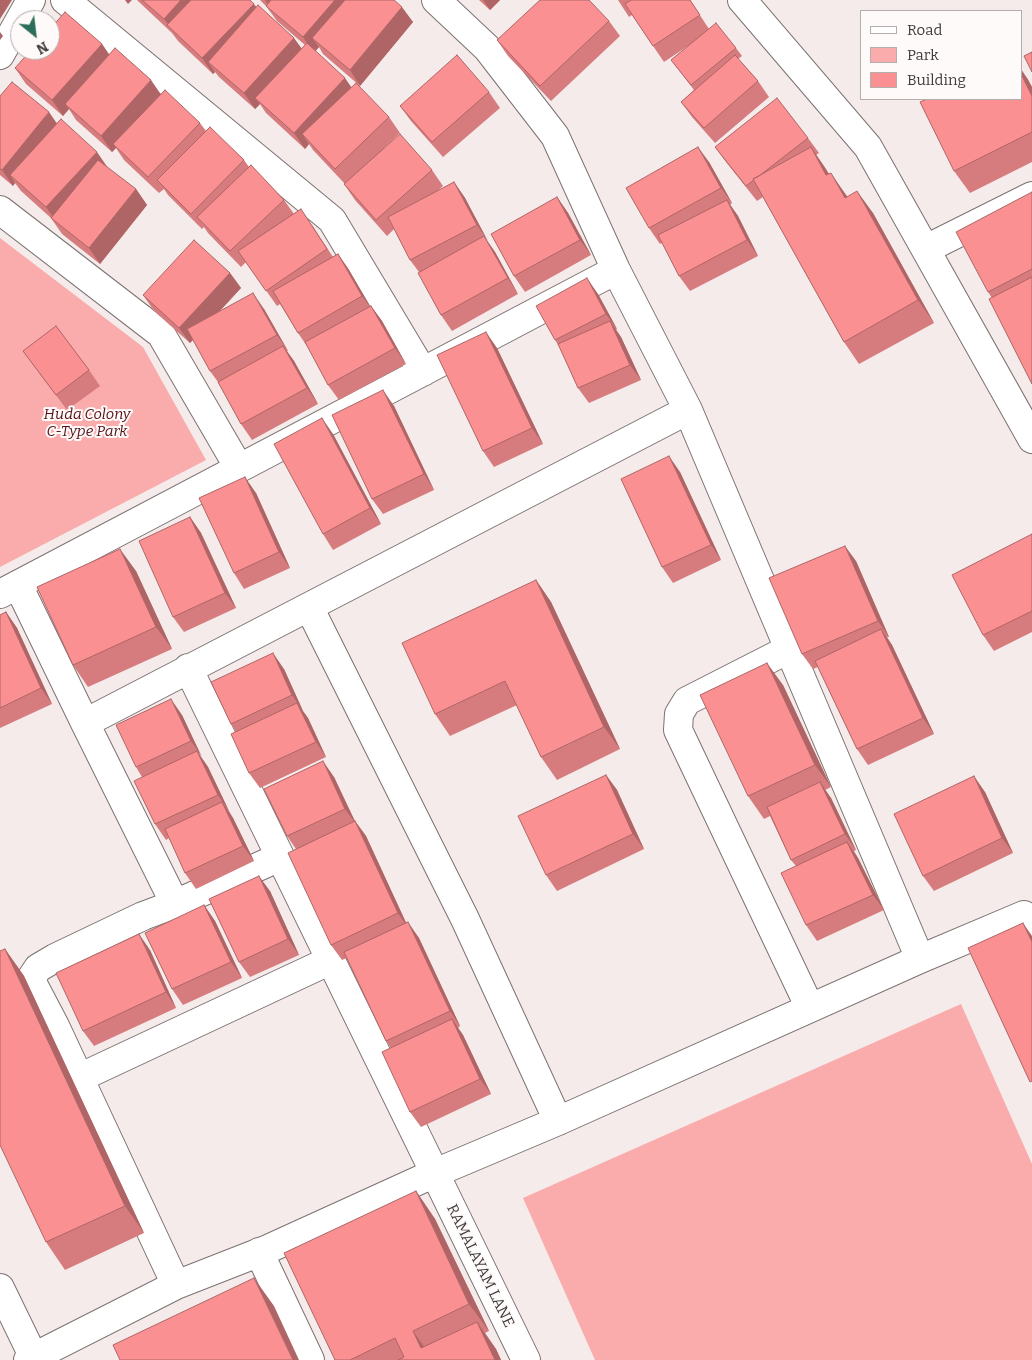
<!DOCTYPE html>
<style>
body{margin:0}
#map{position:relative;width:1032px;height:1360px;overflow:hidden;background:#f5ebea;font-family:Bitter,serif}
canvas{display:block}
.legend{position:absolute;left:860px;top:10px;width:162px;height:90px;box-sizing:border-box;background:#fefaf9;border:1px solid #b2aead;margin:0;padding:6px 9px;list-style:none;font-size:15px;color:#403c3b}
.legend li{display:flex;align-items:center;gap:10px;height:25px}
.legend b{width:25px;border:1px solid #b2aead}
.north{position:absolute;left:10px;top:10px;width:50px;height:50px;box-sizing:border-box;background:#fefaf9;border:1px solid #b2aead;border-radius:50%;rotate:151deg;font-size:14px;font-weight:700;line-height:20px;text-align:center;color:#403c3b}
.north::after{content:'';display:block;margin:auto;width:18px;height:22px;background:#2d6d5b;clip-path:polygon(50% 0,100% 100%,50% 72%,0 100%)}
</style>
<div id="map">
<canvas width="1032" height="1360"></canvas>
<ul class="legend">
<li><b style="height:6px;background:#fff"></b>Road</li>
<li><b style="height:14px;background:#f9acab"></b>Park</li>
<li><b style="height:14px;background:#fa9092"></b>Building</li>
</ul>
<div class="north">N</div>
</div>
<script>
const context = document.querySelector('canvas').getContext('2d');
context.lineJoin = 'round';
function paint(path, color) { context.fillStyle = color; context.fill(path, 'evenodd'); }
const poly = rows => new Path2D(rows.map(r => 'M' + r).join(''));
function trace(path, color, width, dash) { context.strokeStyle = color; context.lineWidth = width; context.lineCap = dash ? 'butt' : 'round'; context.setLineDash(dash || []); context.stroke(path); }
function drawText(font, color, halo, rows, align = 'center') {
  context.font = font + ' Bitter,serif'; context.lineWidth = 4; context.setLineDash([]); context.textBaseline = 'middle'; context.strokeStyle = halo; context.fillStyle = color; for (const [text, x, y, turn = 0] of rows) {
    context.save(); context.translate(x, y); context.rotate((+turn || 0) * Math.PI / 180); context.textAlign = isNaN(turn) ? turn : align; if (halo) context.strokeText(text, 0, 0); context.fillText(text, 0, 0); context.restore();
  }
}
paint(poly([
 [0,238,143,347,206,460,0,567],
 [961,1004,1032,1164,1032,1360,595,1360,523,1198]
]), '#f9acab');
const minor = poly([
 [65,0,332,220,423,372],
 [436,0,487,48,555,136,616,270,688,410,920,959],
 [742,0,868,147,1032,439],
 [0,55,31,0],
 [0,210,161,334,239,468],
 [926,249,1032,196],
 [18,585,85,723,175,904,143,916,55,958,38,968,32,977,34,986,55,1026,176,1285],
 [0,594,616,270],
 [309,607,465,919,558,1121],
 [789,649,687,701,679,714,678,730,810,1008],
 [188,668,526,1360],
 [85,723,688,410],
 [175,904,280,857],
 [79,1078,331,960],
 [259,1252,310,1360],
 [0,1288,35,1360],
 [28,1360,176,1285,268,1249,435,1173,558,1121,920,959,1024,915,1032,929]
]);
trace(minor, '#7b7271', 30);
trace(minor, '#fff', 28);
paint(poly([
 [137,0,250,0,256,7,301,49,305,45,277,21,266,6,260,0,394,0,413,22,360,86,323,54,319,47,315,51,351,87,389,117,400,133,384,148,432,170,443,186,436,192,454,182,465,198,487,241,495,252,518,294,452,331,441,315,419,272,410,260,394,229,387,236,355,200,344,184,345,184,313,150,309,144,305,149,266,113,260,104,255,109,219,77,215,72,213,74,178,41,172,33,139,2],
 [479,0,500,0,490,10],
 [618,0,690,0,709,29,736,48,742,56,738,59,758,81,769,97,715,143,692,117,681,102,694,90,671,60,691,44,664,62,632,15,629,17],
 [609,21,620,36,551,101,508,56,497,40],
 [102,44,109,55,200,123,206,131,244,160,249,167,284,200,294,214,312,225,333,257,338,254,349,270,370,306,371,306,382,321,406,364,339,400,328,385,309,349,298,333,280,304,277,306,246,262,241,267,208,233,204,227,202,229,168,195,164,189,159,193,124,160,116,148,112,152,76,120,69,109,63,116,26,84,15,68],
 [1027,78,1032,87,1032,162,970,193,954,171],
 [489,92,500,108,443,157,411,121,400,106],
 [0,96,57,123,106,167,136,189,147,205,100,264,62,234,51,218,21,191,15,183,13,186,0,175],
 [808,138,819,153,816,155,829,174,847,196,873,213,934,323,859,364,844,342,763,197,757,201,726,162,715,147],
 [709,162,732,203,730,205,738,216,758,256,690,291,679,276,662,243,660,244,649,228],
 [1032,192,1032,384,992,298,988,292],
 [557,197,568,213,591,255,525,292,514,276],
 [230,273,241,288,220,311,264,309,288,351,287,351,294,361,318,404,252,440,241,424,218,382,210,371,193,340,190,343,154,311,143,295],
 [598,294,617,329,616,330,621,337,641,380,589,403,578,388,560,348,555,340],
 [497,348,543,444,494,467,483,451],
 [23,351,89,370,100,386,67,410],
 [394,406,434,490,383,514,372,499],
 [333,434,381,524,333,550,323,534],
 [680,472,721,560,673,583,662,567],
 [256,493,290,568,244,589,234,573],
 [190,517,201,533,236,608,184,632,173,617],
 [1032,534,1032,632,994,651,983,635],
 [856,561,889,637,887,637,892,645,934,734,868,765,857,749,818,667,813,669,802,654],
 [136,571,172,649,88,687,73,665],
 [536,580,551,602,620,749,557,780,541,757,517,705,450,736,435,714],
 [6,612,17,628,52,704,0,728,0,615],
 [284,669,303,711,308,718,326,757,260,788,249,773,236,732,231,724],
 [783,685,831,787,825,790,831,798,856,850,854,851,858,858,884,910,817,941,806,925,796,866,791,860,770,816,764,819,748,796],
 [182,715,201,757,208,767,229,811,233,818,254,861,196,889,185,873,169,838,166,840,155,824,142,777,136,767],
 [606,775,617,790,644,849,557,891,546,875],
 [334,777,355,821,366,836,406,923,419,938,460,1026,458,1028,463,1035,491,1094,421,1127,410,1112,391,1048,386,1041,347,958,342,960,331,945,296,849,287,836],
 [985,792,1013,853,934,891,923,876],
 [270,891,299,955,250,977,239,962],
 [204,905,215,921,242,978,183,1005,172,989],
 [5,949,24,976,144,1233,65,1270,46,1242],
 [150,950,176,1008,94,1046,83,1031],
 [416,1191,435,1219,489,1331,485,1333,496,1349,501,1360,335,1360]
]), '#d77c7e');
paint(poly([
 [0,0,12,0,0,19],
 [125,0,132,0,128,4],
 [181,0,206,0,170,27,164,19],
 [265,0,285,0,274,13],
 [335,0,360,0,312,38,319,47,314,53,303,37],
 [483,0,500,0,490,10],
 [254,4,265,19,208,62,215,72,213,74,202,58],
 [402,7,413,22,360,86,350,70],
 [0,32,3,36,0,40],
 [294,38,305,53,255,98,260,104,255,109,244,93],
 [102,44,113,60,65,104,69,109,63,116,52,100],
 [1021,69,1027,78,1032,87,1032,96,1021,74],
 [345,78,356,94,302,134,309,144,305,149,294,133],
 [151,80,162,96,113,144,116,148,112,152,101,136],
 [49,112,60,128,10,175,15,183,13,186,2,170],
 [698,147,709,162,732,203,721,188],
 [811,147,826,169,842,198,826,175],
 [97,152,108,168,57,223,46,207],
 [831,173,846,195,860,220,845,198],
 [454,182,465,198,488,241,477,225],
 [136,189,147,205,100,264,89,248],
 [857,191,873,213,934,323,918,300],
 [557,197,568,213,591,255,580,240],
 [727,200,738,216,758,256,747,240],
 [484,236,495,252,518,294,508,278],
 [338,254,349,270,373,311,362,296],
 [230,273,241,288,190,343,179,328],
 [587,278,598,294,617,329,606,314],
 [253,293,264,309,288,351,277,335],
 [371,306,382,321,406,364,395,348],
 [610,321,621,337,641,380,630,365],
 [486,332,497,348,543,444,532,428],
 [283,346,294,361,318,404,307,388],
 [383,390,394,406,434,490,424,474],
 [322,418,333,434,381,524,370,508],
 [669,456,680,472,721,560,711,545],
 [245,477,256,493,290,568,279,552],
 [190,517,201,533,236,608,225,593],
 [845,546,856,561,889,637,878,621],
 [120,549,136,571,172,649,156,627],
 [536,580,551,602,620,749,604,727],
 [6,612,17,628,52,704,41,688],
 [881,629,892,645,934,734,923,718],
 [273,653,284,669,303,711,292,695],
 [767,663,783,685,831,787,815,765],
 [171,699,182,715,202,757,191,741],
 [297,703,308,718,326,757,316,742],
 [197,751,208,767,229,811,218,795],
 [323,761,334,777,356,824,345,809],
 [606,775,617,790,644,849,633,834],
 [974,776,985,792,1013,853,1002,838],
 [820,782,831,798,856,850,845,834],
 [222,802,233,818,254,861,243,846],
 [355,821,366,836,409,929,398,913],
 [847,842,858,858,884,910,873,895],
 [259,876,270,891,299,955,288,939],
 [204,905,215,921,242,978,231,962],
 [408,922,419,938,460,1026,450,1011],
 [1023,923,1032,936,1032,942],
 [139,934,150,950,176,1008,166,992],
 [5,949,24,976,144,1233,125,1206],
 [452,1019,463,1035,491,1094,480,1079],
 [416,1191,435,1219,489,1331,469,1304],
 [254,1278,274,1306,299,1360,293,1360],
 [477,1322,496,1349,501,1360,495,1360],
 [413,1331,432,1358,421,1348]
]), '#af6566');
const building = poly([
 [142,0,181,0,164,19,142,0],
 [191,0,250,0,254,4,202,58,167,25,191,0],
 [271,0,335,0,303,37,266,6,271,0],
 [345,0,394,0,402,7,350,70,312,38,345,0],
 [540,0,589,0,609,21,540,86,497,40,540,0],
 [631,0,690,0,700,15,653,46,625,4,631,0],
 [258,5,294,38,244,93,208,62,258,5],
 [65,12,102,44,52,100,15,68,31,50,50,50,50,29,65,12],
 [716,23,736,48,691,85,671,60,716,23],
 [307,43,345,78,294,133,255,98,307,43],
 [115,48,151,80,101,136,65,104,115,48],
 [1032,52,1032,72,1024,56,1032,52],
 [457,55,489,92,432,142,400,106,457,55],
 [735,55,758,81,704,128,681,102,735,55],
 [1021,74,1032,96,1032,132,954,171,920,102,927,99,1021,99,1021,74],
 [12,82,49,112,2,170,0,169,0,96,12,82],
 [356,83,389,117,335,169,302,134,356,83],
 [165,90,200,123,148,177,113,144,165,90],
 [777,98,808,138,759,176,753,179,754,180,746,186,715,147,777,98],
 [61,119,97,152,46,207,10,175,61,119],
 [210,127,244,160,191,214,157,180,210,127],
 [400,134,432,170,376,220,344,184,400,134],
 [698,147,721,188,649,228,626,188,698,147],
 [811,147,826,175,831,173,845,198,857,191,918,300,844,342,753,179,811,147],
 [98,160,136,189,89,248,51,218,98,160],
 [251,165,284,200,230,251,197,217,251,165],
 [454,182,477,225,410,260,388,217,454,182],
 [1032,192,1032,269,988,292,956,232,1032,192],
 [557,197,580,240,514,276,491,234,557,197],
 [727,200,747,240,679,276,658,235,727,200],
 [301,209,327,249,266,291,238,251,301,209],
 [484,236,508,278,441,315,418,273,484,236],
 [194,240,230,273,179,328,143,295,194,240],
 [338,254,362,296,298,333,273,291,338,254],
 [1032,277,1032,384,989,299,1032,277],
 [587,278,606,314,555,340,536,306,587,278],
 [253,293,277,335,210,371,187,329,253,293],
 [371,306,395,348,328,385,305,342,371,306],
 [610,321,630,365,578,388,558,344,610,321],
 [56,326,89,370,56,395,23,351,56,326],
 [486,332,532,428,483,451,437,355,486,332],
 [283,346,307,388,241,424,218,382,283,346],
 [383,390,424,474,372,499,332,415,383,390],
 [322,418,370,508,323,534,274,444,322,418],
 [669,456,711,545,662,567,621,479,669,456],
 [245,477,279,552,234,573,199,498,245,477],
 [190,517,225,593,173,617,139,541,190,517],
 [1032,534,1032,611,983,635,952,575,1032,534],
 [845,546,878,621,802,654,769,578,845,546],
 [120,549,156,627,73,665,37,587,120,549],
 [536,580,604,727,541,757,505,681,435,714,402,643,536,580],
 [6,612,41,688,0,708,0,615,6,612],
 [881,629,923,718,857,749,815,661,881,629],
 [273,653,292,695,231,724,211,682,273,653],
 [767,663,815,765,748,796,700,695,767,663],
 [171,699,191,741,136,767,116,725,171,699],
 [297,703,316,742,249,773,231,734,297,703],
 [197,751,218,795,155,824,134,781,197,751],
 [323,761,345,809,287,836,264,789,323,761],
 [606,775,633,834,546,875,518,816,606,775],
 [974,776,1002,838,923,876,894,814,974,776],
 [820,782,845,834,791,860,767,807,820,782],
 [222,802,243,846,185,873,165,829,222,802],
 [355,821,398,913,331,945,288,853,355,821],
 [847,842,873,895,806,925,781,873,847,842],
 [259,876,288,939,239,962,209,899,259,876],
 [204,905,231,962,172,989,145,933,204,905],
 [408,922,450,1011,386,1041,344,952,408,922],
 [1023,923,1032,942,1032,1081,1030,1082,968,948,1023,923],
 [139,934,166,992,83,1031,56,973,139,934],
 [5,949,125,1206,46,1242,0,1145,0,951,5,949],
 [452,1019,480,1079,410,1112,382,1052,452,1019],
 [416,1191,469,1304,413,1331,421,1348,477,1322,495,1360,398,1360,404,1357,395,1338,350,1360,335,1360,284,1253,416,1191],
 [254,1278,293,1360,120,1360,113,1345,254,1278]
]);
paint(building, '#fa9092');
trace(building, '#af6566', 1);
drawText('italic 15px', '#531319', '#fefaf9', [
 ["Huda Colony",87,415],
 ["C-Type Park",87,432]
]);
drawText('15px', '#403c3b', '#fefaf9', [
 ["RAMALAYAM LANE",480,1266,64]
]);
</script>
